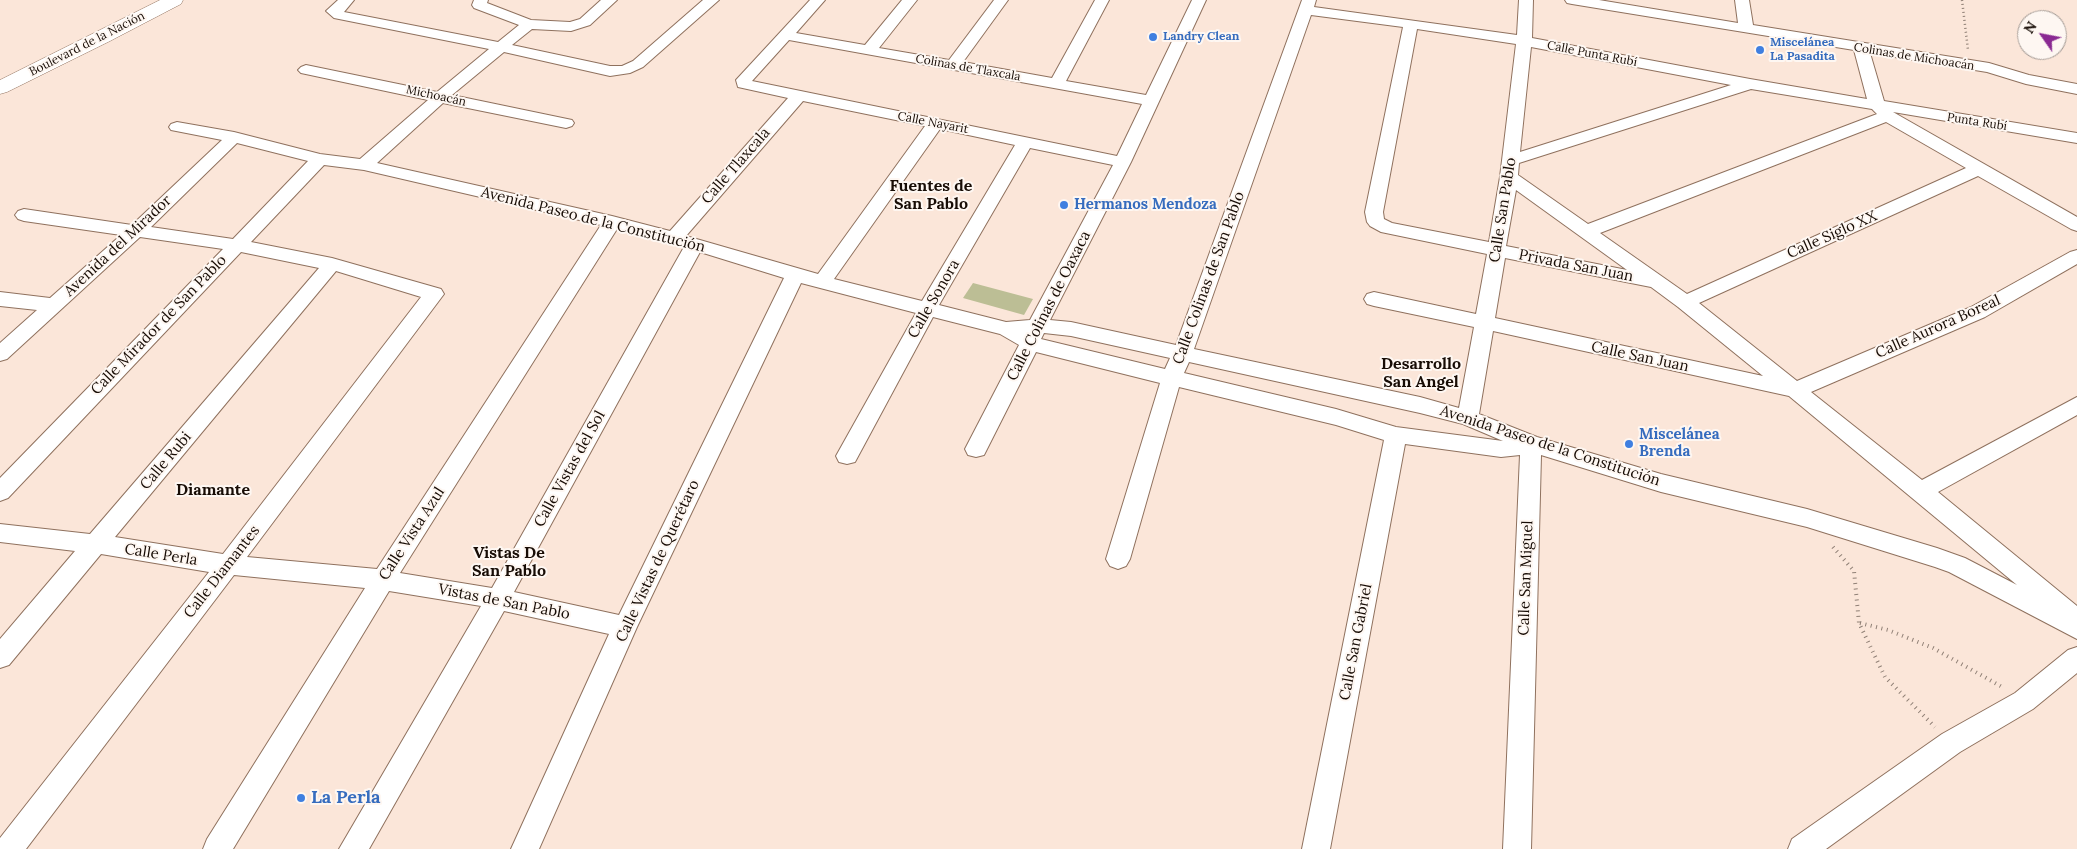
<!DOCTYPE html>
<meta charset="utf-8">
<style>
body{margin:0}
#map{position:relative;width:2077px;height:849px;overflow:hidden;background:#fbe6d9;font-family:Lora,serif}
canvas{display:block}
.north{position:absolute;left:2017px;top:10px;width:50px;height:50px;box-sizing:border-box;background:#fef7f2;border:1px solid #a29993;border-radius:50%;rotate:303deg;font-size:14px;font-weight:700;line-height:20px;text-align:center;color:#170c05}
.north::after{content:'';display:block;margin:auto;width:18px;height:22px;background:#8a2992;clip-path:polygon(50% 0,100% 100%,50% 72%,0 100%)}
</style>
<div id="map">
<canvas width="2077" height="849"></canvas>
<div class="north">N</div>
</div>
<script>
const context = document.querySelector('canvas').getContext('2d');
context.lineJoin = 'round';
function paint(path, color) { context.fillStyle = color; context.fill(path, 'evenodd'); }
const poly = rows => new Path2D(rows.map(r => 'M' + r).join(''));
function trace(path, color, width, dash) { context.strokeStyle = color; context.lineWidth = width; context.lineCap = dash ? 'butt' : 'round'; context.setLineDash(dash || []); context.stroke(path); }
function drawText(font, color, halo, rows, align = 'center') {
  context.font = font + ' Lora,serif'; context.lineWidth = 4; context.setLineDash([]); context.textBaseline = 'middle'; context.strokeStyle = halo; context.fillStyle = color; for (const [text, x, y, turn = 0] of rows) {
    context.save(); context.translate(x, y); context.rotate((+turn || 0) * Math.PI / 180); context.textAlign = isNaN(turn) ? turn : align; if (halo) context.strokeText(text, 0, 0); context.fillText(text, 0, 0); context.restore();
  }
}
paint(poly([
 [973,283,1033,299,1024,315,963,298]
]), '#bcbe95');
const street = poly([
 [338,0,354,0,344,12,498,42,519,25,474,8,472,5,474,0,488,0,487,3,531,20,570,22,580,19,601,0,617,0,590,25,571,31,532,29,512,45,610,66,622,66,633,61,703,0,719,0,643,67,630,73,610,76,504,52,452,95,572,120,574,123,572,126,566,128,443,103,377,163,612,216,670,231,788,98,738,87,736,80,810,0,825,0,796,33,865,45,902,0,917,0,879,48,949,60,994,0,1008,0,963,62,1052,78,1095,0,1109,0,1066,81,1146,95,1192,0,1206,0,1131,162,1050,320,1071,322,1176,345,1302,0,1316,0,1314,7,1517,35,1519,0,1533,0,1532,38,1750,79,1867,99,1854,50,1572,4,1567,3,1565,0,1599,0,1738,23,1735,0,1749,0,1753,25,1989,63,2029,75,2077,84,2077,94,2026,84,1987,72,1870,53,1884,101,2077,133,2077,143,1893,112,2077,217,2077,231,2071,229,1978,176,1699,303,1797,381,1971,307,2070,252,2077,250,2077,264,1985,317,1811,392,1922,480,2077,397,2077,415,1938,492,2077,606,2077,639,1949,572,1935,567,1807,527,1661,492,1541,455,1531,849,1503,849,1520,455,1501,457,1405,444,1330,849,1302,849,1384,440,1336,425,1179,387,1130,559,1126,566,1118,569,1110,566,1106,559,1160,383,1036,352,984,455,976,457,968,455,965,449,1019,345,1000,334,933,317,855,462,847,464,839,462,836,456,916,313,801,283,637,627,539,849,511,849,609,634,504,611,369,849,339,849,481,606,389,591,233,849,203,849,207,839,365,588,234,575,26,849,0,849,0,838,209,572,101,554,9,665,0,668,0,639,75,551,0,542,0,524,90,534,319,268,241,252,8,498,0,501,0,478,223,249,140,237,7,359,0,361,0,343,37,310,0,306,0,292,50,298,121,235,24,221,18,219,15,215,18,211,24,209,132,225,222,140,171,130,169,127,171,124,177,122,234,132,320,154,360,159,428,100,301,73,298,70,301,67,306,65,437,92,489,49,334,18,326,11,338,0],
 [1311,15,1403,27,1365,212,1367,222,1370,226,1381,232,1487,254,1476,314,1374,292,1367,294,1364,299,1367,304,1374,306,1474,327,1459,408,1420,397,1194,349,1311,15],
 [1417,29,1516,44,1500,177,1489,242,1392,223,1384,219,1383,212,1417,29],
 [789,40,1142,104,1117,156,752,81,789,40],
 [1531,47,1731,85,1520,152,1531,47],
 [1751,89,1872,109,1877,114,1588,224,1518,175,1519,163,1751,89],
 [803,101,925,126,818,274,686,236,803,101],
 [1886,122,1966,168,1687,294,1600,233,1886,122],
 [940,129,1015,145,922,301,834,279,940,129],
 [237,143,308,161,233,239,151,227,237,143],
 [1030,148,1113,165,1030,320,1006,322,939,305,1030,148],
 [324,165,364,170,601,225,377,569,247,557,444,294,441,289,332,258,251,242,324,165],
 [1516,190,1627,270,1506,246,1516,190],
 [617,229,684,247,492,588,400,573,617,229],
 [700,252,784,278,619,615,514,592,700,252],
 [1505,258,1651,287,1678,307,1763,376,1495,318,1505,258],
 [336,271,421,297,223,554,115,537,336,271],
 [1493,331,1789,396,2017,585,1965,558,1937,548,1807,509,1661,474,1537,437,1479,414,1493,331],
 [1044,333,1071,336,1170,358,1165,369,1041,339,1044,333],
 [1189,362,1420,413,1463,424,1503,441,1396,427,1336,409,1184,373,1189,362],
 [2077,647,2077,673,2033,709,1960,752,1826,849,1788,849,1792,839,1942,734,2015,693,2068,650,2077,647]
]);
const secondary = poly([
 [160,0,183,0,181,4,110,41,7,92,0,94,0,80,160,0]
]);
trace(street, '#8f715e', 2);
trace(secondary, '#8f715e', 1);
trace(poly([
 [1962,0,1968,50]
]), '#908076', 2.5, [1, 3]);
trace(poly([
 [1833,547,1854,571,1859,623,1885,677,1935,727],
 [1860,623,1888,630,1933,648,2004,688]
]), '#908076', 4, [1, 4.5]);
paint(street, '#fff');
paint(secondary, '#fff');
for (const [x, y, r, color] of [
 [1153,37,5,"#3f7fe0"],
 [1760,50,5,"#3f7fe0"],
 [1064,205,5,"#3f7fe0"],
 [1629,444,5,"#3f7fe0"],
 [301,798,5,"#3f7fe0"]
]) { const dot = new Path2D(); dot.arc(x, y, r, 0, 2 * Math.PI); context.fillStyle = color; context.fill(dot); trace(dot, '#fef7f2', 2); }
drawText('bold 12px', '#366cbe', '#fef7f2', [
 ["Landry Clean",1163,37],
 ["Miscelánea",1770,43],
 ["La Pasadita",1770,57]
], 'left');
drawText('12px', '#170c05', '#fef7f2', [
 ["Boulevard de la Nación",87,44,-27],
 ["Calle Punta Rubí",1592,54,11],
 ["Colinas de Michoacán",1914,57,9],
 ["Colinas de Tlaxcala",968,68,10],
 ["Michoacán",436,96,12],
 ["Punta Rubí",1977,122,9],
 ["Calle Nayarit",933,123,11]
]);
drawText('15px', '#170c05', '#fef7f2', [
 ["Calle Tlaxcala",736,166,-49],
 ["Calle San Pablo",1503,210,-81],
 ["Avenida Paseo de la Constitución",593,220,14],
 ["Calle Siglo XX",1832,235,-24],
 ["Avenida del Mirador",118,246,-43],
 ["Privada San Juan",1576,266,11],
 ["Calle Colinas de San Pablo",1209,278,-70],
 ["Calle Sonora",934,299,-60],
 ["Calle Colinas de Oaxaca",1049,306,-63],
 ["Calle Mirador de San Pablo",159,325,-46],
 ["Calle Aurora Boreal",1938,327,-24],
 ["Calle San Juan",1640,357,12],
 ["Avenida Paseo de la Constitución",1550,446,18],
 ["Calle Rubi",166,461,-50],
 ["Calle Vistas del Sol",570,469,-61],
 ["Calle Vista Azul",412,534,-57],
 ["Calle Perla",161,555,9],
 ["Calle Vistas de Querétaro",658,561,-65],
 ["Calle Diamantes",222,572,-52],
 ["Calle San Miguel",1526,578,-88],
 ["Vistas de San Pablo",504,602,11],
 ["Calle San Gabriel",1356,642,-79]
]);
drawText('bold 15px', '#366cbe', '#fef7f2', [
 ["Hermanos Mendoza",1074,205],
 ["Miscelánea",1639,435],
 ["Brenda",1639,452]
], 'left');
drawText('bold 16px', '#170c05', '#fef7f2', [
 ["Fuentes de",931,186],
 ["San Pablo",931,204],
 ["Desarrollo",1421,364],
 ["San Angel",1421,382],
 ["Diamante",213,490],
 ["Vistas De",509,553],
 ["San Pablo",509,571]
]);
drawText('bold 18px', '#366cbe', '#fef7f2', [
 ["La Perla",311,798]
], 'left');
</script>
